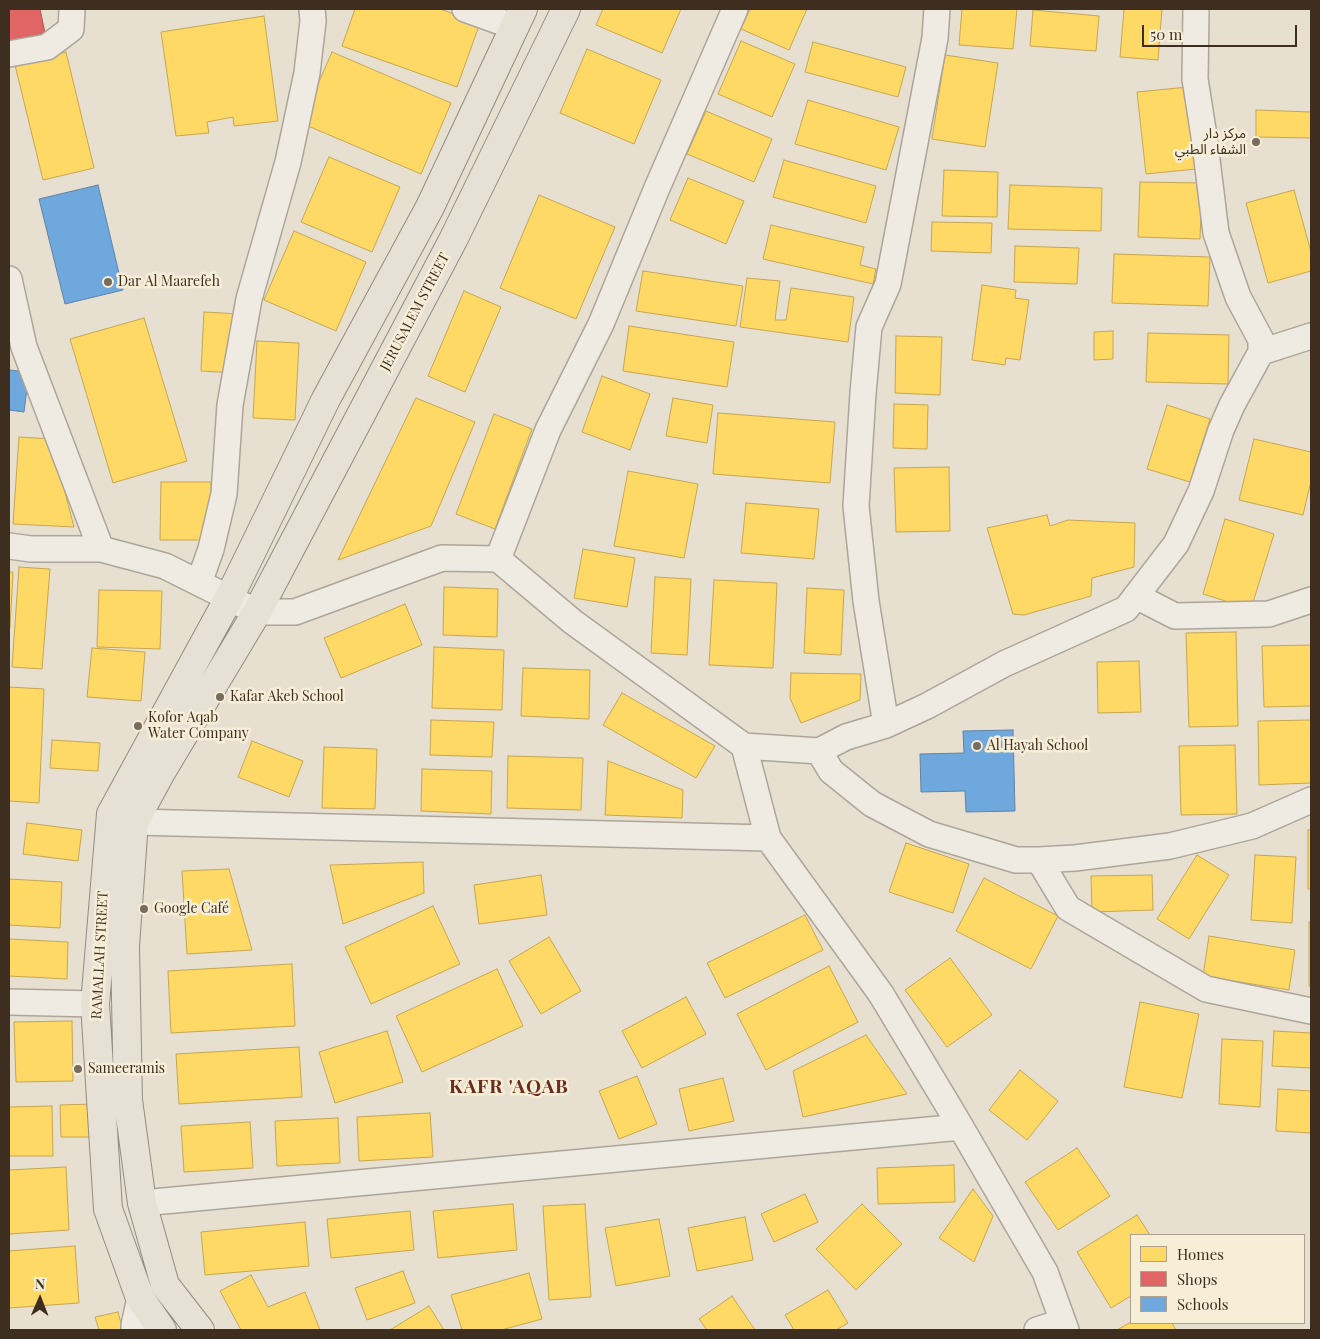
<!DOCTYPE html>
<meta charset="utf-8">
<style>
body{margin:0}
#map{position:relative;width:1320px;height:1339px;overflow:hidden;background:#e7e0d1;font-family:"Playfair Display",serif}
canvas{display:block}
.frame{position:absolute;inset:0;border:10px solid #3d2e20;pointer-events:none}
.legend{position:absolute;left:1130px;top:1234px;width:175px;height:90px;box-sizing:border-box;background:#f7eed8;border:1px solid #ada18e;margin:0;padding:6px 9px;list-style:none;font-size:15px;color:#3d2e20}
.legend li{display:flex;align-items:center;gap:10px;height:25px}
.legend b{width:25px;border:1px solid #ada18e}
.north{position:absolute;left:15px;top:1274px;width:50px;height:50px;-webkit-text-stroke:4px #f7eed8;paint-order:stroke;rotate:1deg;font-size:14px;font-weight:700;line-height:20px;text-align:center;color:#3d2e20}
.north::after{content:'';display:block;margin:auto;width:18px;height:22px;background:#3d2e20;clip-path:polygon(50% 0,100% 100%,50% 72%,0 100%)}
.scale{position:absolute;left:1142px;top:25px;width:155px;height:22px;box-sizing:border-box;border:2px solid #3d2e20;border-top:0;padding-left:6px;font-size:15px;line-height:18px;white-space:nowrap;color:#3d2e20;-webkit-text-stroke:4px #f7eed8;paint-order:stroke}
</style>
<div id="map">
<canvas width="1320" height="1339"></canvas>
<div class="frame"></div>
<ul class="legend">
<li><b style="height:14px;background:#ffd966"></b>Homes</li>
<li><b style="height:14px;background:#e06666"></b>Shops</li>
<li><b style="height:14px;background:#6fa8dc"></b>Schools</li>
</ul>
<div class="north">N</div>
<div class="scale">50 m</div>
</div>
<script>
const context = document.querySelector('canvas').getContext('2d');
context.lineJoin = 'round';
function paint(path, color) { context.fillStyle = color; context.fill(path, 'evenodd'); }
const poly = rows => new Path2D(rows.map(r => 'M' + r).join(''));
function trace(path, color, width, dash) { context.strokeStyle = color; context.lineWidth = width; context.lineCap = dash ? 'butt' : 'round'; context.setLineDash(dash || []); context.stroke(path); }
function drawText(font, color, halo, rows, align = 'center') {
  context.font = font + ' "Playfair Display","Noto Sans Arabic",serif'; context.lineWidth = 5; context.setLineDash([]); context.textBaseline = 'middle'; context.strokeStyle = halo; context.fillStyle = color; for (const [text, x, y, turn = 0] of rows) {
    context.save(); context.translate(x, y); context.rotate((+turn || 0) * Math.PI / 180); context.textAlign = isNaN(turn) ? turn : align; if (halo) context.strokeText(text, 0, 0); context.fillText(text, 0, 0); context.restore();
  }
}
const homes = poly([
 [355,9,440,9,480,23,457,87,342,46,355,9],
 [603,9,681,9,662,53,596,25,603,9],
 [750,9,807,9,789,50,741,29,750,9],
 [962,9,1017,9,1013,49,959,45,962,9],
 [1124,9,1162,9,1158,60,1120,57,1124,9],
 [1033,10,1099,16,1096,51,1030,46,1033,10],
 [264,16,278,121,234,126,233,117,207,122,209,133,176,136,161,32,264,16],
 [741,41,795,64,772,117,718,94,741,41],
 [813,42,906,67,898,97,805,72,813,42],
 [587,49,661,80,634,144,560,113,587,49],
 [66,52,94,168,43,180,15,65,66,52],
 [332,52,451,103,421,174,301,123,332,52],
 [945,55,998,63,985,147,932,139,945,55],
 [1188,87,1196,169,1146,174,1137,92,1188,87],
 [808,100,899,127,886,170,795,144,808,100],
 [1256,110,1311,112,1311,138,1256,137,1256,110],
 [706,111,772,139,754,182,687,154,706,111],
 [329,157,400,187,372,252,301,222,329,157],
 [784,160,876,186,866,223,773,197,784,160],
 [944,170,998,172,997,217,942,216,944,170],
 [688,178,744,201,726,244,670,220,688,178],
 [1140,182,1202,183,1200,239,1138,237,1140,182],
 [1010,185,1102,188,1101,231,1008,229,1010,185],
 [1294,190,1311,252,1311,271,1268,283,1246,203,1294,190],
 [539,195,615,227,576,319,500,288,539,195],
 [932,222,992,223,991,253,931,251,932,222],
 [771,225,864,247,860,265,876,269,873,284,763,259,771,225],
 [294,231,366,262,336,331,264,300,294,231],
 [1015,246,1079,248,1077,284,1014,282,1015,246],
 [1114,254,1210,257,1208,306,1112,303,1114,254],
 [643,271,743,286,736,326,636,311,643,271],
 [747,278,780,281,775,320,786,320,791,288,854,297,848,342,740,327,747,278],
 [982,285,1016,290,1015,298,1029,300,1020,360,1006,358,1005,365,972,360,982,285],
 [464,291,501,307,465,392,428,376,464,291],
 [204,312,240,314,237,373,201,371,204,312],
 [144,318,187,461,113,483,70,339,144,318],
 [629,326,734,342,727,387,623,371,629,326],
 [1113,331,1113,359,1094,360,1094,332,1113,331],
 [1148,333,1229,335,1228,384,1146,382,1148,333],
 [896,336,942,337,940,395,895,393,896,336],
 [257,341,299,343,295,420,253,418,257,341],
 [602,376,650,394,630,450,582,432,602,376],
 [416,398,475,422,431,526,338,560,416,398],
 [673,398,713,405,707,443,666,436,673,398],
 [894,404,928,405,927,449,893,448,894,404],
 [1167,405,1210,419,1190,482,1147,469,1167,405],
 [718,413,835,422,830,483,713,474,718,413],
 [494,414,532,429,495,529,456,514,494,414],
 [19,437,51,439,74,527,13,524,19,437],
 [1254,439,1311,452,1311,481,1303,515,1239,500,1254,439],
 [949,467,950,531,896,532,894,468,949,467],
 [628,471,698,484,684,558,614,546,628,471],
 [161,482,211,482,211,540,160,540,161,482],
 [746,503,819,509,814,559,741,553,746,503],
 [1047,515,1050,526,1068,520,1135,523,1134,567,1092,578,1091,596,1024,615,1013,614,987,528,1047,515],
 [1225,519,1274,534,1251,609,1203,594,1225,519],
 [583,549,635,558,627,607,574,598,583,549],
 [19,567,50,569,42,669,12,667,19,567],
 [9,572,13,572,10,628,9,628,9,572],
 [655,577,691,579,687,655,651,653,655,577],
 [714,580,777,583,773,668,709,665,714,580],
 [444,587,498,589,497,637,443,635,444,587],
 [807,588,844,590,841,655,804,653,807,588],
 [99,590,162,591,160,649,97,647,99,590],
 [405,604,422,645,341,678,324,638,405,604],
 [1236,632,1238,726,1189,727,1186,633,1236,632],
 [1311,645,1311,706,1264,707,1262,646,1311,645],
 [434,647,504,650,502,710,432,708,434,647],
 [92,648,145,652,141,701,87,697,92,648],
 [1139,661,1141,712,1098,713,1097,662,1139,661],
 [523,668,590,670,589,719,521,716,523,668],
 [791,673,861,674,860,700,801,723,790,698,791,673],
 [9,687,44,689,39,803,9,801,9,687],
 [622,693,715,746,696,778,603,725,622,693],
 [431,720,494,722,492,757,430,755,431,720],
 [1311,720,1311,783,1259,785,1258,721,1311,720],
 [52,740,100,743,98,771,50,768,52,740],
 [252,741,303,761,289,797,238,777,252,741],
 [1235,745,1237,814,1181,815,1179,746,1235,745],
 [324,747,377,749,375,809,322,808,324,747],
 [508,756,583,758,581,810,507,808,508,756],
 [608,761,683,790,682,818,605,815,608,761],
 [422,769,492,771,491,814,421,811,422,769],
 [27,823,82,830,78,861,23,854,27,823],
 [1308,830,1311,830,1311,889,1308,889,1308,830],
 [906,843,969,864,953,913,889,892,906,843],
 [1197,855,1229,875,1189,939,1157,919,1197,855],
 [1255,855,1296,857,1292,923,1251,920,1255,855],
 [423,862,424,893,343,924,330,865,423,862],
 [229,869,252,950,187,954,182,871,229,869],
 [541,875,547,915,479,924,474,885,541,875],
 [1152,875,1153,910,1092,912,1091,876,1152,875],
 [984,878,1058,916,1031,969,956,931,984,878],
 [9,879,62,882,60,928,9,925,9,879],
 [433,906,460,964,371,1004,345,947,433,906],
 [805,915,823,950,725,998,707,963,805,915],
 [1309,922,1311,922,1311,986,1309,986,1309,922],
 [1209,936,1295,950,1289,990,1203,976,1209,936],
 [549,937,581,991,541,1014,509,961,549,937],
 [9,939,68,942,67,979,9,976,9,939],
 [950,958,992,1015,947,1047,905,990,950,958],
 [292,964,295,1026,171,1033,168,971,292,964],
 [829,966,858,1022,766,1070,737,1014,829,966],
 [497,969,523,1026,422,1072,396,1016,497,969],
 [686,997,706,1034,642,1068,622,1031,686,997],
 [1140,1002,1199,1014,1182,1098,1124,1087,1140,1002],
 [72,1021,73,1081,16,1082,14,1022,72,1021],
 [387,1031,403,1082,335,1103,319,1052,387,1031],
 [1274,1031,1311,1033,1311,1068,1272,1066,1274,1031],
 [866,1035,907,1094,803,1117,793,1071,866,1035],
 [1222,1039,1263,1041,1260,1107,1219,1104,1222,1039],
 [299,1047,302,1097,179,1104,176,1054,299,1047],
 [1020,1070,1058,1101,1027,1140,989,1110,1020,1070],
 [637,1076,657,1124,619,1139,599,1091,637,1076],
 [723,1078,734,1121,689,1131,679,1089,723,1078],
 [1278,1089,1311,1091,1311,1133,1276,1131,1278,1089],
 [92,1104,93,1137,61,1137,60,1105,92,1104],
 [52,1106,53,1156,9,1156,9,1107,52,1106],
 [430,1113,433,1157,359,1161,357,1117,430,1113],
 [338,1118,340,1163,277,1166,275,1121,338,1118],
 [250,1122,253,1168,184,1172,181,1126,250,1122],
 [1077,1148,1110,1196,1058,1230,1025,1182,1077,1148],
 [954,1165,955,1202,878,1204,877,1168,954,1165],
 [66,1167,69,1230,9,1234,9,1170,66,1167],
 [973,1189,993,1216,974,1262,939,1238,973,1189],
 [805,1194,818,1222,774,1242,761,1214,805,1194],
 [513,1204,517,1250,438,1258,433,1211,513,1204],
 [585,1204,591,1297,549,1300,543,1206,585,1204],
 [862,1204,902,1244,856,1290,816,1249,862,1204],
 [410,1211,414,1250,331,1258,327,1219,410,1211],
 [1137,1215,1150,1235,1131,1235,1131,1296,1111,1308,1077,1252,1137,1215],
 [745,1217,753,1260,697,1271,688,1228,745,1217],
 [659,1219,670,1276,616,1286,605,1228,659,1219],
 [305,1222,309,1266,205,1275,201,1232,305,1222],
 [75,1246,79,1303,9,1308,9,1251,75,1246],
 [403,1271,415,1303,367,1320,355,1288,403,1271],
 [529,1273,542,1319,501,1330,462,1330,451,1295,529,1273],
 [251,1275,268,1307,305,1292,320,1330,241,1330,220,1291,251,1275],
 [828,1290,848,1323,836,1330,794,1330,785,1315,828,1290],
 [732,1296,755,1330,707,1330,699,1319,732,1296],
 [429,1306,444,1330,390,1330,429,1306],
 [118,1312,123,1330,99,1330,95,1317,118,1312],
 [1131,1322,1172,1323,1176,1330,1117,1330,1131,1322]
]);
paint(homes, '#ffd966');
trace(homes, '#c5a651', 1);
const shops = poly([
 [9,9,40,9,45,33,9,42,9,9]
]);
paint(shops, '#e06666');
trace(shops, '#af5551', 1);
const schools = poly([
 [98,185,123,290,65,304,39,199,98,185],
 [9,370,29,372,24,412,9,410,9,370],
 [1013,730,1015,811,966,812,965,791,921,792,920,754,964,753,963,731,1013,730]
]);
paint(schools, '#6fa8dc');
trace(schools, '#6083a4', 1);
const minor = poly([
 [465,9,515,27],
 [1196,9,1195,79,1204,136,1216,233,1238,297,1261,340,1261,352],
 [9,54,47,47,71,29,72,9],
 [9,279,24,347,101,549],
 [9,546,31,549,101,549,165,566,257,612,295,612,442,558,498,559,573,622,744,746,768,838,881,994,952,1112,1045,1272,1066,1330],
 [498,559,548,430,601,324,657,188,735,9],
 [199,583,211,549,224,494,230,405,249,299,288,162,307,73,313,21,312,9],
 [1136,596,1175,616,1269,614,1311,600],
 [886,725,927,706,1004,664,1126,609,1176,544,1201,491,1221,430,1232,405,1261,352,1311,336],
 [744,746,819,751,846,737,886,725,866,601,856,506,863,393,869,327,888,284,935,38,937,9],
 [819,751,831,771,872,804,929,834,1016,860,1039,860,1075,858,1170,846,1252,826,1311,800],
 [134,822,768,838],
 [1039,860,1068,908,1206,989,1311,1011],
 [9,1002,95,1004],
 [142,1203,961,1127],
 [134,1330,134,1325,140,1298],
 [1037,1330,1062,1322]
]);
const major = poly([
 [162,1330,140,1298,108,1209,95,1004,111,814,229,598,326,399,430,207,523,9],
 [200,1330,165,1285,142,1203,128,1100,125,946,134,822,160,774,257,612,453,240,566,9]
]);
trace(minor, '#ada599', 28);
trace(major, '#928b80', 30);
trace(minor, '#efebe3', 25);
trace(major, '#e6e1d4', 28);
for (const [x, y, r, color] of [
 [1256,142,5,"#786c5e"],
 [108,282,5,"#786c5e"],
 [220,697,5,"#786c5e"],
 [138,726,5,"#786c5e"],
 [977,746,5,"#786c5e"],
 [144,909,5,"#786c5e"],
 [78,1069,5,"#786c5e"]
]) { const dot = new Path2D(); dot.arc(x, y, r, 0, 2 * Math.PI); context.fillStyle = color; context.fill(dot); trace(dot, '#f7eed8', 2); }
drawText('14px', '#3d2e20', '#f7eed8', [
 ["مركز دار",1246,134,"right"],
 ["الشفاء الطبي",1246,150,"right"],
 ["Dar Al Maarefeh",118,282],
 ["Kafar Akeb School",230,697],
 ["Kofor Aqab",148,718],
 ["Water Company",148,734],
 ["Al Hayah School",987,746],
 ["Google Café",154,909],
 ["Sameeramis",88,1069]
], 'left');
drawText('14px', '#3d2e20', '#f7eed8', [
 ["JERUSALEM STREET",415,312,-62],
 ["RAMALLAH STREET",100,955,-87]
]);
context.letterSpacing = '1px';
drawText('bold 19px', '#6b2e1e', '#f7eed8', [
 ["KAFR 'AQAB",509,1087]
]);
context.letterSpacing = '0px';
</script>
